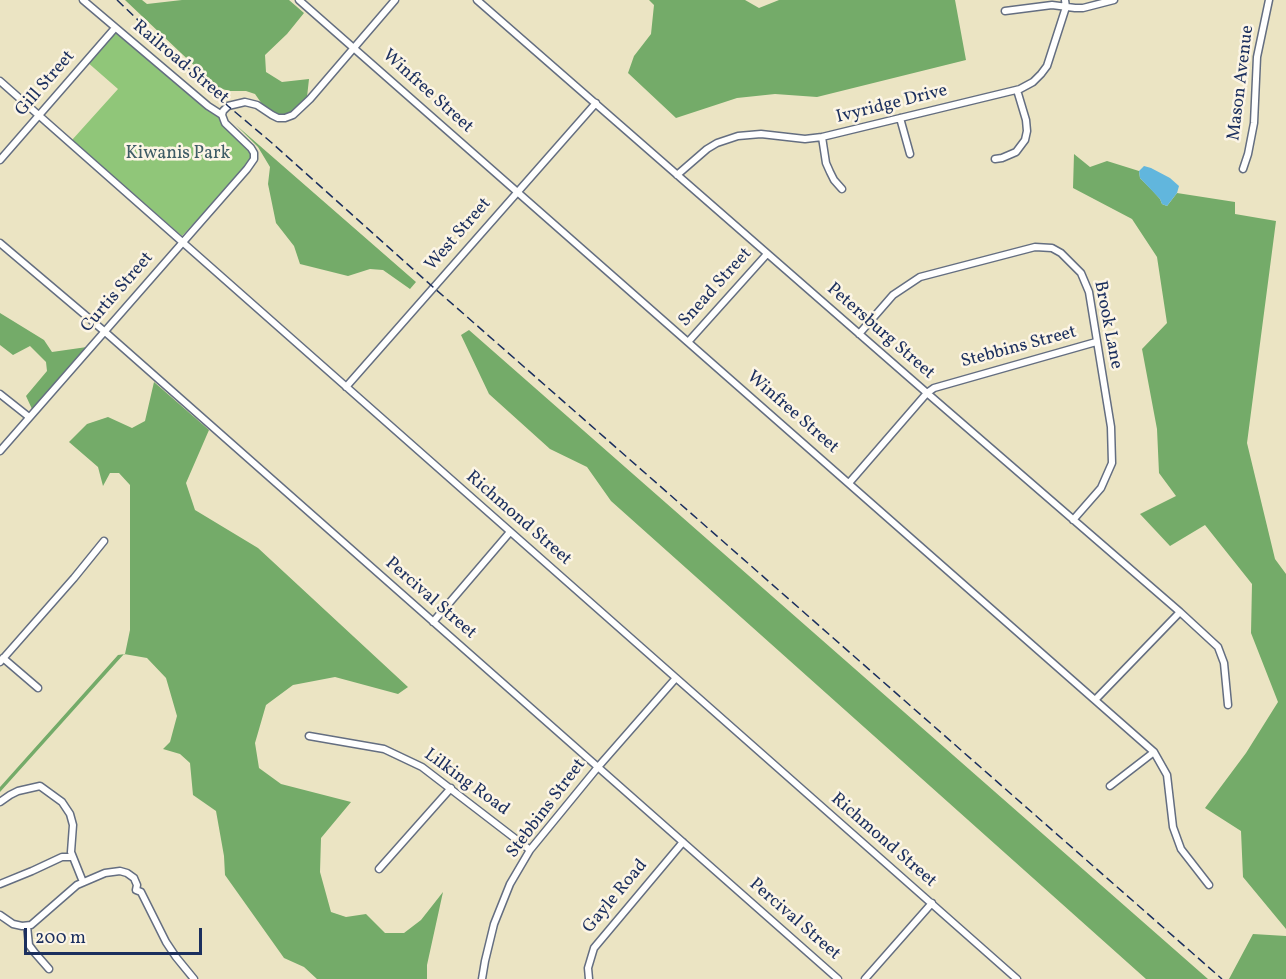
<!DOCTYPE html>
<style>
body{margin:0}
#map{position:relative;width:1286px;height:979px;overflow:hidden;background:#ebe4c3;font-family:Vollkorn,serif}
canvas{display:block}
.scale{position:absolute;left:24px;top:928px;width:178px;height:27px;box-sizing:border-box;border:3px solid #1b2f5e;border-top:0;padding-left:8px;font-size:18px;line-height:21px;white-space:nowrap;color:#1b2f5e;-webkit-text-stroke:4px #fcf5e5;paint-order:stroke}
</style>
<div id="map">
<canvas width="1286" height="979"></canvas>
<div class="scale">200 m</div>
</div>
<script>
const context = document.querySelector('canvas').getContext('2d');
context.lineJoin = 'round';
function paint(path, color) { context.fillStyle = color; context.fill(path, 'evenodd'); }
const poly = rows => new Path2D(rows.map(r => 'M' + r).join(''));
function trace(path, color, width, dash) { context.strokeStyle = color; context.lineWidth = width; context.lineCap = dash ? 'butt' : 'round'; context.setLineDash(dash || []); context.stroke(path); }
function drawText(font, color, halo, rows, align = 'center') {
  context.font = font + ' Vollkorn,serif'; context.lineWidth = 5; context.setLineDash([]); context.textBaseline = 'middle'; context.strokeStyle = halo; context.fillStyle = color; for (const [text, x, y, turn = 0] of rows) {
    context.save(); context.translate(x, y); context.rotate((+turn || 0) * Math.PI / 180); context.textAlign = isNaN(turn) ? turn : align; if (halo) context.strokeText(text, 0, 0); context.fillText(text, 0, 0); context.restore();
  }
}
paint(poly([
 [113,30,222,115,253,150,253,160,182,236,72,140,118,89,86,61]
]), '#90c679');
paint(poly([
 [125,0,142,0,147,4,182,0,289,0,304,13,287,34,265,55,266,72,282,82,309,79,307,97,289,114,279,115,269,110,262,104,255,94,246,91,230,91,218,88],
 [649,0,745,0,759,8,779,0,955,0,966,60,817,97,775,94,737,98,676,118,628,73,634,56,651,34,654,5],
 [236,125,416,282,410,289,383,270,370,269,348,276,300,264,294,246,276,223,268,184,270,167,258,147],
 [1074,154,1090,167,1107,161,1139,171,1140,178,1152,190,1160,199,1162,204,1167,206,1177,193,1235,202,1235,214,1276,221,1247,443,1275,559,1286,574,1286,929,1243,877,1241,831,1205,808,1246,753,1278,702,1251,633,1252,584,1205,525,1170,546,1140,514,1176,496,1159,473,1157,429,1142,349,1167,323,1157,257,1132,219,1073,188],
 [0,313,44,340,52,352,87,347,32,409,26,396,47,371,46,362,30,346,13,355,0,345],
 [469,330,1208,979,1146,979,611,501,587,467,550,449,489,394,461,335],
 [154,382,209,430,186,483,195,510,258,548,408,687,398,694,335,677,293,685,266,705,255,743,259,768,281,784,351,802,321,838,320,872,331,912,346,917,366,914,385,933,404,933,421,920,443,892,427,965,427,979,317,979,304,967,284,958,225,875,224,856,216,811,193,795,190,763,180,754,163,749,170,742,177,716,166,678,147,658,124,654,0,792,0,787,118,655,125,654,130,630,130,485,119,473,110,473,103,486,98,467,69,442,87,424,108,417,132,428,145,421],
 [1253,934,1286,936,1286,979,1229,979]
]), '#74ab69');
paint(poly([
 [1144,166,1151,168,1170,178,1179,186,1177,193,1167,206,1162,204,1160,199,1140,178,1139,171]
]), '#61b6dd');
const minor = poly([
 [299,0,1154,752,1167,775,1173,827,1181,849,1209,885],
 [477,0,927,393,1180,612,1218,647,1224,663,1228,705],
 [1005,11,1052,5,1075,8,1083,8,1114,0],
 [0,81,1017,979],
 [222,115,223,111,228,106,245,102,257,105,272,115,278,118,285,118,293,115,310,99,395,0],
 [900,118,910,154],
 [822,137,826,163,830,172,834,180,842,189],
 [995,159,1002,158,1016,152,1025,140,1027,131,1026,120,1017,90],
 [0,160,115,28],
 [1243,169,1248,154,1254,123,1257,57,1269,0],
 [677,175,707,149,717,143,738,136,761,134,805,139,822,137,1020,89,1033,82,1041,74,1047,66,1066,7,1065,0],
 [0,243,104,331,838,979],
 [859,334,893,295,920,277,1035,247,1052,248,1061,253,1081,273,1089,292,1111,427,1112,463,1101,488,1073,520],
 [688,342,767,254],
 [346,387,596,103],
 [0,394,29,417],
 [0,451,247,169,254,159,254,153,251,148,225,123,222,115,208,106,83,0],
 [849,483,927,393,934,388,1096,342],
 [433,622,510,532],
 [3,658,38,688],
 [0,662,74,578,104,541],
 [1095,700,1180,612],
 [309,736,384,749,422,767,530,850],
 [1110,786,1154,752],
 [0,802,10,795,18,791,40,786,62,802,70,814,73,825,71,852,83,882],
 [379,869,451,788],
 [0,884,32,871,62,857,72,857],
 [0,915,13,924,22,926,31,925,77,885,105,873,120,871,127,873,134,878,137,885,136,890,141,892,166,942,176,957,194,979],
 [27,926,29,945,35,953,49,969],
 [482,979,485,961,494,924,510,884,530,850,598,767,676,678],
 [589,979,588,968,594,948,683,842],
 [865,979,932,903]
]);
trace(minor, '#646e81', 9);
trace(minor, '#fff', 6);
trace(poly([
 [117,0,228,106,272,143,433,287,1222,979]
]), '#1b2f5e', 1.5, [9, 4.5]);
drawText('18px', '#1b2f5e', '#fcf5e5', [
 ["Railroad Street",180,63,40],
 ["Mason Avenue",1242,83,-83],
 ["Gill Street",46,84,-49],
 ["Winfree Street",427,92,42],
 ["Ivyridge Drive",892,105,-14],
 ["West Street",459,235,-49],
 ["Snead Street",716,288,-48],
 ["Curtis Street",118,293,-49],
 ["Brook Lane",1107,325,79],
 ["Petersburg Street",880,332,41],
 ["Stebbins Street",1019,348,-15],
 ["Winfree Street",792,413,41],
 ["Richmond Street",518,519,41],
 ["Percival Street",430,599,41],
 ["Lilking Road",466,783,36],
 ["Stebbins Street",547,809,-53],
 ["Richmond Street",883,841,41],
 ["Gayle Road",616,897,-50],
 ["Percival Street",794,920,41]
]);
drawText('18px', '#3e5c66', '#fcf5e5', [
 ["Kiwanis Park",178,155]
]);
</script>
